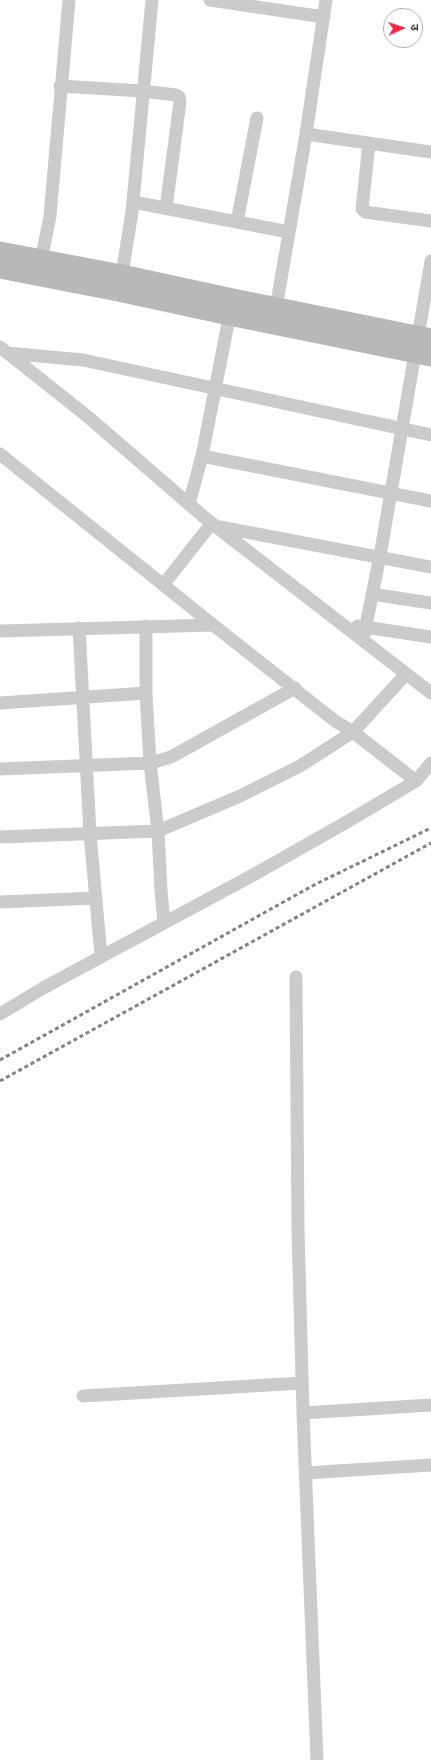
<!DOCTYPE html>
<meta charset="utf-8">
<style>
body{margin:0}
#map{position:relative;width:431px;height:1760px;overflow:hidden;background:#fff;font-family:"Varela Round","Noto Sans Devanagari",sans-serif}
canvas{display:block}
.north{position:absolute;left:383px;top:8px;width:40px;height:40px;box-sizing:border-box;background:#fff;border:1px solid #ababab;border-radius:50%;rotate:87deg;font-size:11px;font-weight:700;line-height:16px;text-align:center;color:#2e2e2e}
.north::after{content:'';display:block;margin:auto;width:14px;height:18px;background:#f2243c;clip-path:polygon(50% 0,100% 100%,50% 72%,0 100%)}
</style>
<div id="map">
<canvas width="431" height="1760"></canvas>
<div class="north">उ</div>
</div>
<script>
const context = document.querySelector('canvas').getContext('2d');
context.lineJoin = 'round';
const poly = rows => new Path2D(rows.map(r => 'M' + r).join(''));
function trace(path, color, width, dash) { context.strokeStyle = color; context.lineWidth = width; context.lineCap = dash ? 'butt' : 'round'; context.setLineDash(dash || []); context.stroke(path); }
trace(poly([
 [210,0,324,17],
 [60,86,143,91,176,95,179,97,180,102,166,208],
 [306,134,431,152],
 [369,143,362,209,365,212,431,221],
 [133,202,289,232],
 [237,222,257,118],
 [40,266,50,216,69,0],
 [122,274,132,212,152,0],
 [275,314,306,134,326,0],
 [0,347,87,416,205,518,431,693],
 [7,353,83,360,431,435],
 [0,454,217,628,335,721,353,732,416,781],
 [202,456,431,501],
 [189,504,202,456,231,308],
 [220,527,431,567],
 [163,585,212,523],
 [372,594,431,603],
 [146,626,146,693,150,763,158,831,161,891,164,922],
 [358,626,431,637],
 [79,628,90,834,101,956],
 [0,631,213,625],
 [363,640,380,556,431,261],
 [0,703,146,693],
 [0,769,150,763,171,757,295,688],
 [0,837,158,831,240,796,300,766,353,732,406,674],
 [0,902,96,898],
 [296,977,298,1230,303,1413,317,1760],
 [0,1014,45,987,255,874,345,823,416,781,431,763],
 [83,1396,302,1383],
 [303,1413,431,1405],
 [306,1473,431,1465]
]), '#cbcbcb', 13);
trace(poly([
 [0,251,122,274,233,298,431,338],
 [0,269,118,292,229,316,431,357]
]), '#b8b8b8', 19);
trace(poly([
 [0,1060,314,885,431,828],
 [0,1081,431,843]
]), '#838383', 3, [4, 3]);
</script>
